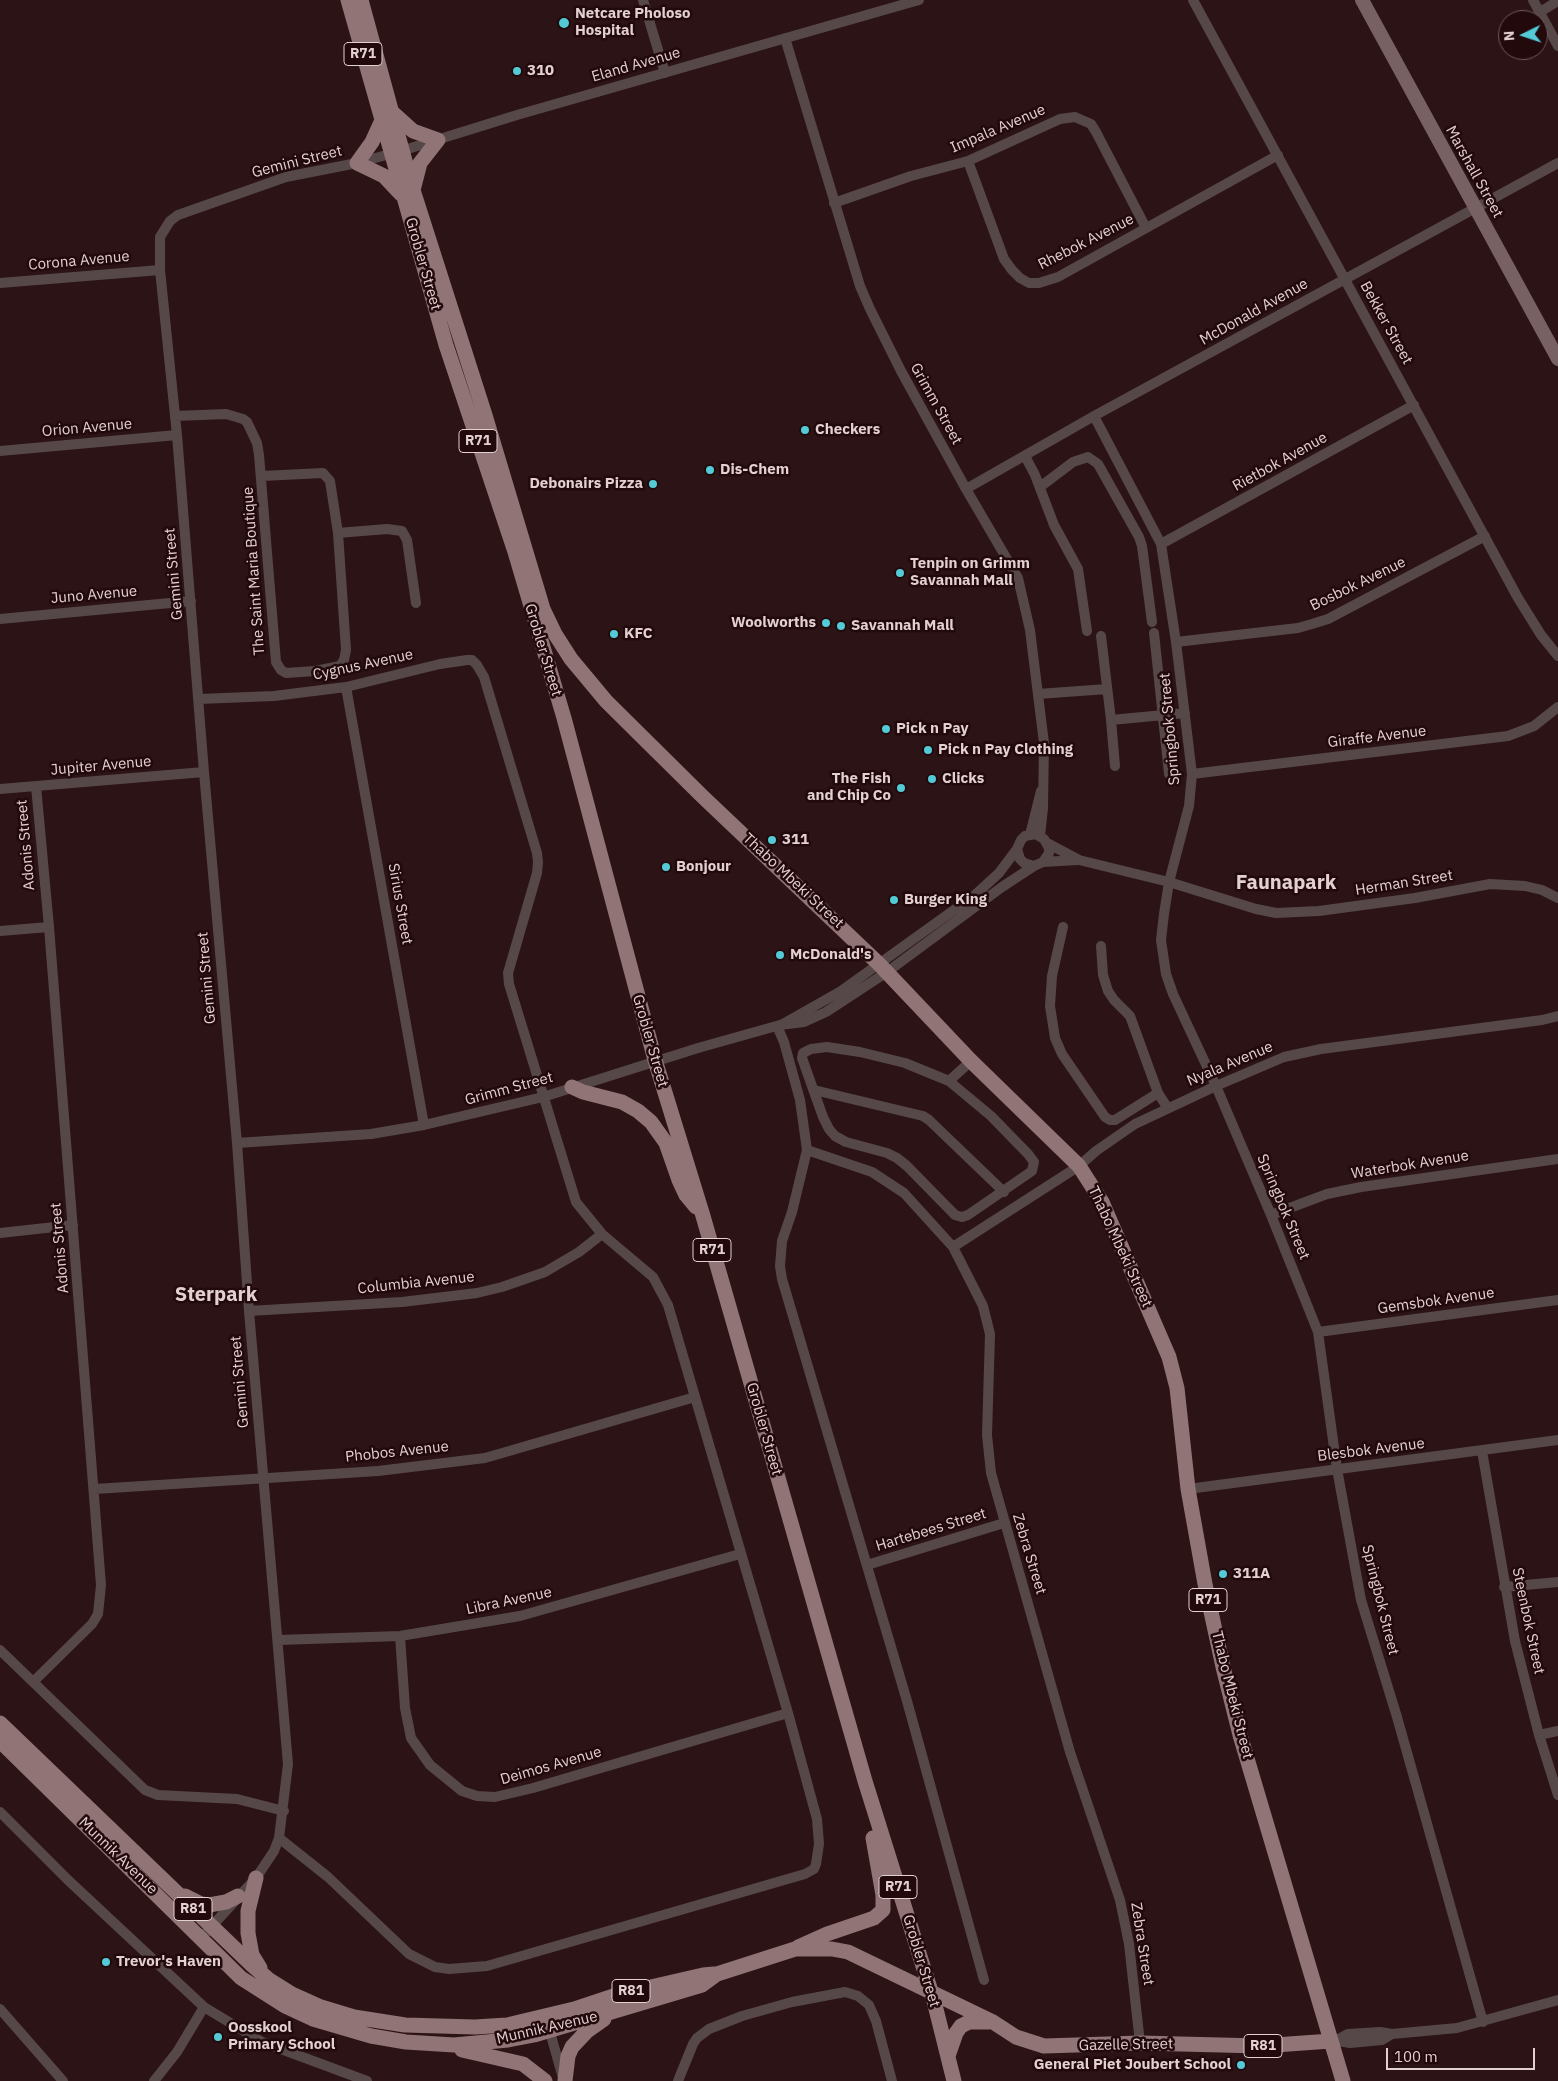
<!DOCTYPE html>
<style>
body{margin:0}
#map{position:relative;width:1558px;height:2081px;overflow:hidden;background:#2c1315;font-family:"IBM Plex Sans",sans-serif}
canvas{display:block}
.north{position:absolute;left:1498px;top:10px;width:50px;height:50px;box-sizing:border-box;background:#22090c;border:1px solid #6f595a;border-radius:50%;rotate:266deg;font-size:14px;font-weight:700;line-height:20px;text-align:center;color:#e3d0d0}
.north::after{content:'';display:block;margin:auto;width:18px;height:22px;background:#52cbd7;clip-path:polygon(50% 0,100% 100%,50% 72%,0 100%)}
.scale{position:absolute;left:1386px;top:2048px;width:149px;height:22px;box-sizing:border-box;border:2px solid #e3d0d0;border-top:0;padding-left:6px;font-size:15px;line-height:18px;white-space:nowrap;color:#e3d0d0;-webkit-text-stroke:4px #22090c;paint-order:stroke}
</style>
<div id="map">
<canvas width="1558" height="2081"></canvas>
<div class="north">N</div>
<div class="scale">100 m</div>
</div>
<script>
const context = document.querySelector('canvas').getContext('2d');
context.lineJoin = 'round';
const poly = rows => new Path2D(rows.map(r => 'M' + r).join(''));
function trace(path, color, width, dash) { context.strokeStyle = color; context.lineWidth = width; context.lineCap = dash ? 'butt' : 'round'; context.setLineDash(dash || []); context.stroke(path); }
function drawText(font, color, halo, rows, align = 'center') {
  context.font = font + ' "IBM Plex Sans",sans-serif'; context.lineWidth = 5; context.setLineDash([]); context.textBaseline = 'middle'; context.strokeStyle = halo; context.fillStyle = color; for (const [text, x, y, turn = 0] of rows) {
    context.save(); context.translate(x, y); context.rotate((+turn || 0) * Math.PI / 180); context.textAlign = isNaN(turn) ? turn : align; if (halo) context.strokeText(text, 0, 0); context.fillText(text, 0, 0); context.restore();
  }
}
trace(poly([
 [643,0,665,73],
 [1193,0,1518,598,1541,635,1558,656],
 [1533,0,1558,46],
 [1540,12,1558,1],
 [785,38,860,286,870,309,901,371,966,489,1018,578,1030,630,1044,743,1043,808,1040,836],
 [968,161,1004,259,1012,270,1020,278,1029,283,1039,283,1058,277,1278,155],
 [834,203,911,176,968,161,1060,119,1075,117,1091,124,1096,132,1146,228],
 [0,283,160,270],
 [175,416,226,414,243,419,247,422,257,443,259,455,276,662,281,670,286,673,315,671,340,666,344,660,346,650,338,533,330,481,323,473,262,476],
 [1094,416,1161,544,1176,642,1192,774,1189,806,1169,882,1164,914,1161,940,1166,974,1173,994,1216,1086,1271,1215,1318,1332,1337,1469,1361,1600,1397,1717,1483,2022],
 [0,451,177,435],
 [1025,456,1035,475,1054,525,1078,569,1087,631],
 [1040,487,1073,462,1088,457,1098,464,1139,537,1142,546,1152,622],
 [966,489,1094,416,1558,163],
 [338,533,387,529,402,531,407,540,416,603],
 [1161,544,1414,405],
 [0,619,191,601],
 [1154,633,1169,774],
 [1101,636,1111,720],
 [1176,642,1298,628,1312,624,1328,619,1485,536],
 [346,687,424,1125],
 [1038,694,1107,689],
 [199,699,274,696,346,687,440,664,467,660,472,660,477,665,484,677,537,853,538,862,537,873,508,973,509,984,576,1202,602,1234,653,1277,668,1305,788,1713,817,1819,819,1844,816,1864,814,1869,805,1874,487,1966,449,1969,435,1967,409,1954,328,1877,279,1838],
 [1115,766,1111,720,1185,713],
 [1192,774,1508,736,1534,726,1558,707],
 [0,789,204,772],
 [1030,835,1041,791],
 [1047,843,1079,860,1169,882,1256,909,1276,913,1319,911,1415,898,1490,884,1525,886,1542,890,1558,898],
 [1043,862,1078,860],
 [1063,927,1052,976,1050,1006,1055,1038,1062,1054,1105,1117,1110,1120,1115,1120,1158,1093],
 [0,931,49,927],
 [1101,946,1103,975,1108,991,1114,1000,1130,1016,1158,1093,1167,1107],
 [781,1025,841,991,975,895,999,873,1017,849],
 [777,1026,784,1042,800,1100,807,1150,792,1212,782,1241,780,1266,782,1279,907,1701,984,1980],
 [827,1047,860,1052,905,1063,949,1081,991,1116,1028,1154,1034,1162,1032,1171,968,1215,962,1217,955,1215,907,1166,897,1158,887,1153,846,1142,835,1136,829,1129,823,1117,802,1058,803,1053,811,1049,827,1047],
 [949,1081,971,1061],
 [814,1090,923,1116,929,1120,1004,1192],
 [237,1143,371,1134,424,1125,543,1097,698,1048,780,1025,804,1022,826,1012,887,972,1002,887,1034,866,1043,862,1049,853,1049,848,1044,839,1035,834,1025,836,1021,840,1017,849,1020,859,1024,863,1034,866],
 [807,1150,872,1172,904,1193,953,1247,983,1306,990,1334,987,1435,991,1473,1070,1752,1120,1900,1129,1944,1140,2043],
 [1271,1215,1327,1194,1361,1187,1558,1159],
 [0,1233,73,1225],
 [953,1247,1079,1166,1096,1151,1135,1124,1216,1086,1284,1057,1321,1049,1542,1020,1558,1016],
 [249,1311,402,1302,477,1293,502,1287,545,1272,579,1252,602,1234],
 [1318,1332,1558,1300],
 [1482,1451,1515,1641,1539,1735,1558,1795],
 [95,1489,378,1471,485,1458,695,1397],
 [1188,1489,1558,1440],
 [867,1565,1004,1523],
 [1504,1587,1558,1582],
 [400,1636,405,1708,411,1738,430,1765,462,1791,477,1796,495,1797,533,1788,788,1713],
 [278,1640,400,1636,520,1616,740,1554],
 [0,1650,145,1790,158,1795,237,1799,284,1811],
 [33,1682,92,1624,98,1614,101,1585,49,927,36,786],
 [1539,1735,1558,1731],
 [0,1812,68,1880,204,2007,262,2042,367,2081],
 [201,1938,256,1878,274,1851,279,1838,288,1764,249,1311,237,1143,204,772,177,435,160,270,160,237,170,221,178,215,286,177,357,163,401,151,517,115,919,0],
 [0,2009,63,2081],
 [548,2025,563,2078],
 [1333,2040,1350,2043,1382,2040,1392,2034],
 [1337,2040,1348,2034,1380,2032,1392,2034,1457,2028,1558,2000],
 [154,2081,177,2052,204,2007],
 [678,2081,693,2044,697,2038,709,2029,742,2016,792,2002,845,1992,858,1996,869,2005,876,2021,892,2081]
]), '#564849', 10);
trace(poly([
 [1362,0,1558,359]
]), '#776162', 14);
trace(poly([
 [348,0,446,345,515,552,564,718,655,1060,703,1216,865,1781,934,2001,954,2081],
 [361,0,413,190,485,415,543,609,555,634,571,659,606,701,702,796,879,964,971,1061,1079,1166,1102,1202,1169,1357,1177,1388,1188,1489,1205,1584,1223,1667,1240,1735,1343,2081],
 [392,112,413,131,438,140,420,163,413,190],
 [382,120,372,142,357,163,384,176,401,194],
 [572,1087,583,1092,622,1102,638,1111,651,1122,666,1143,679,1180,686,1195,696,1207],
 [0,1723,252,1965,268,1979,292,1994,321,2007,354,2017,405,2025,475,2027,507,2025,574,2009,616,1995,703,1975,714,1974],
 [0,1741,241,1978,285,2006,313,2019,371,2036,406,2042,454,2045,508,2040,534,2035,702,1985,717,1974,795,1949,832,1949,848,1952,993,2022,1016,2037,1044,2046,1140,2043,1261,2046,1331,2041],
 [256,1878,248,1911,248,1933,252,1955,260,1968],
 [185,1896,201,1904,209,1905,226,1902,238,1896],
 [798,1947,827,1934,874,1918,883,1910,883,1895,873,1838],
 [462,2050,523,2064,545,2081],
 [948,2056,956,2033,961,2026,969,2022,989,2022],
 [565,2081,568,2056,572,2047,587,2031,604,2019]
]), '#917475', 15);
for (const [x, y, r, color] of [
 [564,23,6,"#52cbd7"],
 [517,71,5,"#52cbd7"],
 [805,430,5,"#52cbd7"],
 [710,470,5,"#52cbd7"],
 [653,484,5,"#52cbd7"],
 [900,573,5,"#52cbd7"],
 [826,623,5,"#52cbd7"],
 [841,626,5,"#52cbd7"],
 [614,634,5,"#52cbd7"],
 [886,729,5,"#52cbd7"],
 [928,750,5,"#52cbd7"],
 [932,779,5,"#52cbd7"],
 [901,788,5,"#52cbd7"],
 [772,840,5,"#52cbd7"],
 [666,867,5,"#52cbd7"],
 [894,900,5,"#52cbd7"],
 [780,955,5,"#52cbd7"],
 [1223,1574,5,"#52cbd7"],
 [106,1962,5,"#52cbd7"],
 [218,2037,5,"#52cbd7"],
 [1241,2065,5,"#52cbd7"]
]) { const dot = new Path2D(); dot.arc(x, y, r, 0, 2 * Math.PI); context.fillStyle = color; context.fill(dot); trace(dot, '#22090c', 2); }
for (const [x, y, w] of [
 [363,54,38],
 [478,441,38],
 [712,1250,38],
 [1208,1600,38],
 [898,1887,38],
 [193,1909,38],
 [631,1991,38],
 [1263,2046,38]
]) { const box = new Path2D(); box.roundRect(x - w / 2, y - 11.5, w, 23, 4); context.fillStyle = '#22090c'; context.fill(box); trace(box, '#e3d0d0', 1); }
drawText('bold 14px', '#e3d0d0', null, [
 ["R71",363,54],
 ["R71",478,441],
 ["R71",712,1250],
 ["R71",1208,1600],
 ["R71",898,1887],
 ["R81",193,1909],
 ["R81",631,1991],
 ["R81",1263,2046]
]);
drawText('bold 15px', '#e3d0d0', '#22090c', [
 ["Netcare Pholoso",575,14],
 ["Hospital",575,31],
 ["310",527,71],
 ["Checkers",815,430],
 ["Dis-Chem",720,470],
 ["Debonairs Pizza",643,484,"right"],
 ["Tenpin on Grimm",910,564],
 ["Savannah Mall",910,581],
 ["Woolworths",816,623,"right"],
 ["Savannah Mall",851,626],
 ["KFC",624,634],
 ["Pick n Pay",896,729],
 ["Pick n Pay Clothing",938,750],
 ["The Fish",891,779,"right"],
 ["and Chip Co",891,796,"right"],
 ["Clicks",942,779],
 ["311",782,840],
 ["Bonjour",676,867],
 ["Burger King",904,900],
 ["McDonald's",790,955],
 ["311A",1233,1574],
 ["Trevor's Haven",116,1962],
 ["Oosskool",228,2028],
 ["Primary School",228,2045],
 ["General Piet Joubert School",1231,2065,"right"]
], 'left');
drawText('15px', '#e3d0d0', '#22090c', [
 ["Eland Avenue",636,65,-16],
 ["Impala Avenue",998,129,-23],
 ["Gemini Street",297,162,-14],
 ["Marshall Street",1474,172,61],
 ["Rhebok Avenue",1086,242,-27],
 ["Corona Avenue",79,261,-5],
 ["Grobler Street",423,264,74],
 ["McDonald Avenue",1254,312,-29],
 ["Bekker Street",1386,323,61],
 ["Grimm Street",936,404,61],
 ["Orion Avenue",87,428,-5],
 ["Rietbok Avenue",1280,462,-29],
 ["The Saint Maria Boutique",254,571,-94],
 ["Gemini Street",174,574,-95],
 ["Bosbok Avenue",1358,584,-26],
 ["Juno Avenue",94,595,-5],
 ["Grobler Street",543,650,73],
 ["Cygnus Avenue",363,665,-12],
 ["Springbok Street",1170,729,-95],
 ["Giraffe Avenue",1377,737,-7],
 ["Jupiter Avenue",101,766,-5],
 ["Adonis Street",26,845,-95],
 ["Thabo Mbeki Street",793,881,43],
 ["Herman Street",1404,883,-9],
 ["Sirius Street",400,904,80],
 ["Gemini Street",207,978,-95],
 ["Grobler Street",650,1041,74],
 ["Nyala Avenue",1230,1064,-23],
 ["Grimm Street",509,1089,-15],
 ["Waterbok Avenue",1410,1165,-9],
 ["Springbok Street",1283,1207,67],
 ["Thabo Mbeki Street",1120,1247,65],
 ["Adonis Street",60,1248,-95],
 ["Columbia Avenue",416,1283,-6],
 ["Gemsbok Avenue",1436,1301,-8],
 ["Gemini Street",240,1382,-95],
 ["Grobler Street",764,1429,74],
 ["Blesbok Avenue",1371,1450,-7],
 ["Phobos Avenue",397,1452,-6],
 ["Hartebees Street",931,1530,-17],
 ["Zebra Street",1029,1554,73],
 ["Springbok Street",1380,1600,76],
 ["Libra Avenue",509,1601,-12],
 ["Steenbok Street",1528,1621,78],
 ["Thabo Mbeki Street",1232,1695,76],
 ["Deimos Avenue",551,1766,-16],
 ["Munnik Avenue",118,1856,44],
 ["Zebra Street",1142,1944,81],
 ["Grobler Street",921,1961,73],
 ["Munnik Avenue",547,2028,-13],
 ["Gazelle Street",1126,2045,-1]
]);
drawText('bold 20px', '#e3d0d0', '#22090c', [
 ["Faunapark",1286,883],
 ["Sterpark",216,1295]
]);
</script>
